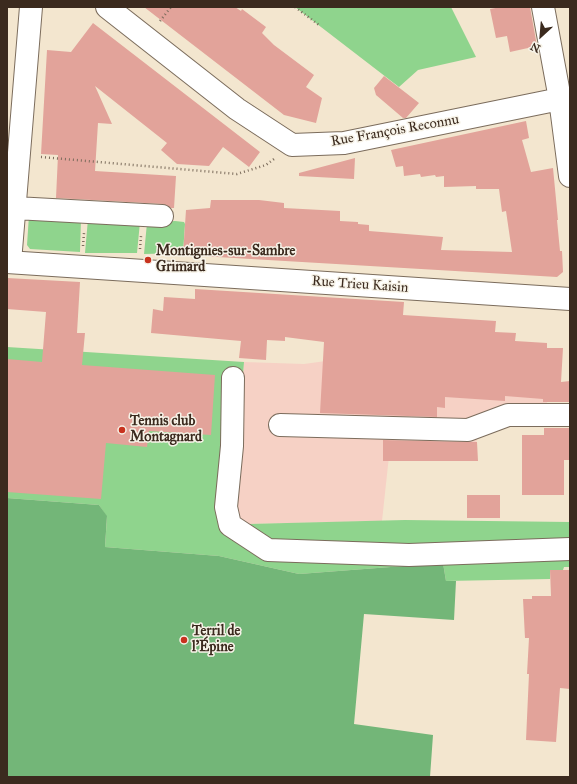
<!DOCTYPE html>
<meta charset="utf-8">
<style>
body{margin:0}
#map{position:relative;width:577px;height:784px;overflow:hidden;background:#f3e6cf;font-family:"IM FELL Great Primer",serif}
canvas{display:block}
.frame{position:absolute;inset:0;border:8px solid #3b2a1e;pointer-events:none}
.north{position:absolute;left:521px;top:16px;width:40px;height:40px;-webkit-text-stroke:3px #f7f3e8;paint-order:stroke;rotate:206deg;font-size:11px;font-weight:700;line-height:16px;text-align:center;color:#3b2a1e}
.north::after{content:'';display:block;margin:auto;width:14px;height:18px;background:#3b2a1e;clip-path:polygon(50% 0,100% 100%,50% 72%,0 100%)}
</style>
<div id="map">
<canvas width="577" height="784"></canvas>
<div class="frame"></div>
<div class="north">N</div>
</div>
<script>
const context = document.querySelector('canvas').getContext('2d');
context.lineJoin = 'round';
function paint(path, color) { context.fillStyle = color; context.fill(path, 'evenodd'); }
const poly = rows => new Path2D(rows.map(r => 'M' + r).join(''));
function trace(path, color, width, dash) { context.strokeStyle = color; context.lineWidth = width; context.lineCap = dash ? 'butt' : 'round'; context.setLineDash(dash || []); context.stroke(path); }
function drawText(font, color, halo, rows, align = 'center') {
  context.font = font + ' "IM FELL Great Primer",serif'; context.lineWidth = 3; context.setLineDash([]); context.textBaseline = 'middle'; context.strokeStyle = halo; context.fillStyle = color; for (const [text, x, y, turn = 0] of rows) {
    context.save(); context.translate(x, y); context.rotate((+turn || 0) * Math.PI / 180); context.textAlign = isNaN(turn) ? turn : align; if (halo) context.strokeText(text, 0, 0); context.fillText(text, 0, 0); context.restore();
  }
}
paint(poly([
 [333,360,548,391,547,403,570,403,570,424,505,424,477,438,474,459,389,456,382,521,248,524,234,515,232,507,244,362,304,364]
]), '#f6d1c5');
paint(poly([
 [295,7,451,7,476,57,418,70,399,87],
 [29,215,81,219,80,252,30,249,27,245],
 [88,219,140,222,137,253,85,253],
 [175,221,184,222,185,224,183,253,144,254,147,223],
 [7,347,244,362,232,507,234,515,248,524,405,520,570,522,570,567,564,567,563,570,550,570,550,579,446,581,443,563,299,574,219,556,105,547,107,517,99,505,7,498]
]), '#8fd48d');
paint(poly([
 [7,498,99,505,107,516,105,547,219,556,299,574,443,563,446,581,456,581,454,620,364,614,354,724,433,735,430,777,7,777]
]), '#73b678');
paint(poly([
 [144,7,235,7,241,11,242,9,266,27,262,33,274,45,314,75,306,87,322,98,316,123,284,115],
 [501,7,530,7,537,46,510,52,507,36,496,38,490,9],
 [93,23,260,152,249,167,223,147,209,166,177,164,161,150,167,143,95,86,112,124,98,123,95,171,176,176,174,208,171,208,163,204,56,198,58,155,41,154,47,50,71,52],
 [384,76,419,103,406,118,403,118,376,95,374,88],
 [526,121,529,138,522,140,531,172,553,168,558,220,557,220,560,251,562,251,563,272,557,277,183,255,186,210,210,208,211,200,259,200,284,203,284,208,340,211,340,221,358,222,358,224,369,225,369,231,443,237,441,250,512,252,506,211,502,212,499,189,476,189,476,186,444,187,444,176,436,177,435,175,421,177,420,174,404,176,403,166,396,167,391,150],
 [355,158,354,179,299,176,299,173],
 [7,278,80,282,77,333,85,333,82,365,215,375,211,435,149,431,147,447,106,443,101,499,7,492,7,359,42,362,46,312,7,309],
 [195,289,404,302,403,315,496,321,495,332,516,333,515,341,547,343,547,348,563,348,561,382,570,381,570,402,543,402,543,399,505,396,505,401,445,397,445,408,437,407,437,417,320,413,324,342,285,337,285,341,267,340,266,360,239,358,241,341,151,333,153,309,163,311,164,297,195,299],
 [544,428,570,428,570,460,564,460,564,495,522,495,522,435,544,435],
 [383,440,468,442,477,442,478,461,383,461],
 [467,495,500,495,500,518,467,518],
 [550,570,570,570,570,689,560,688,556,742,526,740,529,674,527,674,529,638,525,638,523,599,532,599,532,596,551,596]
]), '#e2a39a');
const minor = poly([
 [107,7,237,109,292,145,344,143,560,99],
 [543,7,560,99,570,176],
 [15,208,162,216],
 [7,262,570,299],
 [10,262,31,7],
 [233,378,232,446,226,507,230,525,268,550,409,555,570,549],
 [280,425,468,430,508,415,570,415]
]);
trace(minor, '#7b6c5c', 24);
trace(poly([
 [295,7,319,25],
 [160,21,171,7],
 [41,157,237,174,266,165,274,159],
 [83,246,84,233],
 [140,249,141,236]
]), '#7b6c5c', 2.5, [1, 3]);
trace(minor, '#fff', 22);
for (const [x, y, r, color] of [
 [148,260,4,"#c8321e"],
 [122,430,4,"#c8321e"],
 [184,640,4,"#c8321e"]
]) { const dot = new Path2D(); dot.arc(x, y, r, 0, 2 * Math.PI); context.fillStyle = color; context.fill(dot); trace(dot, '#f7f3e8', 1.5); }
drawText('14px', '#3b2a1e', '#f7f3e8', [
 ["Rue François Reconnu",395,131,-10],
 ["Rue Trieu Kaisin",360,285,4]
]);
drawText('bold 14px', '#3b2a1e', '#f7f3e8', [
 ["Montignies-sur-Sambre",156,252],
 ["Grimard",156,268],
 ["Tennis club",130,422],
 ["Montagnard",130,438],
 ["Terril de",192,632],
 ["l'Épine",192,648]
], 'left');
</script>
